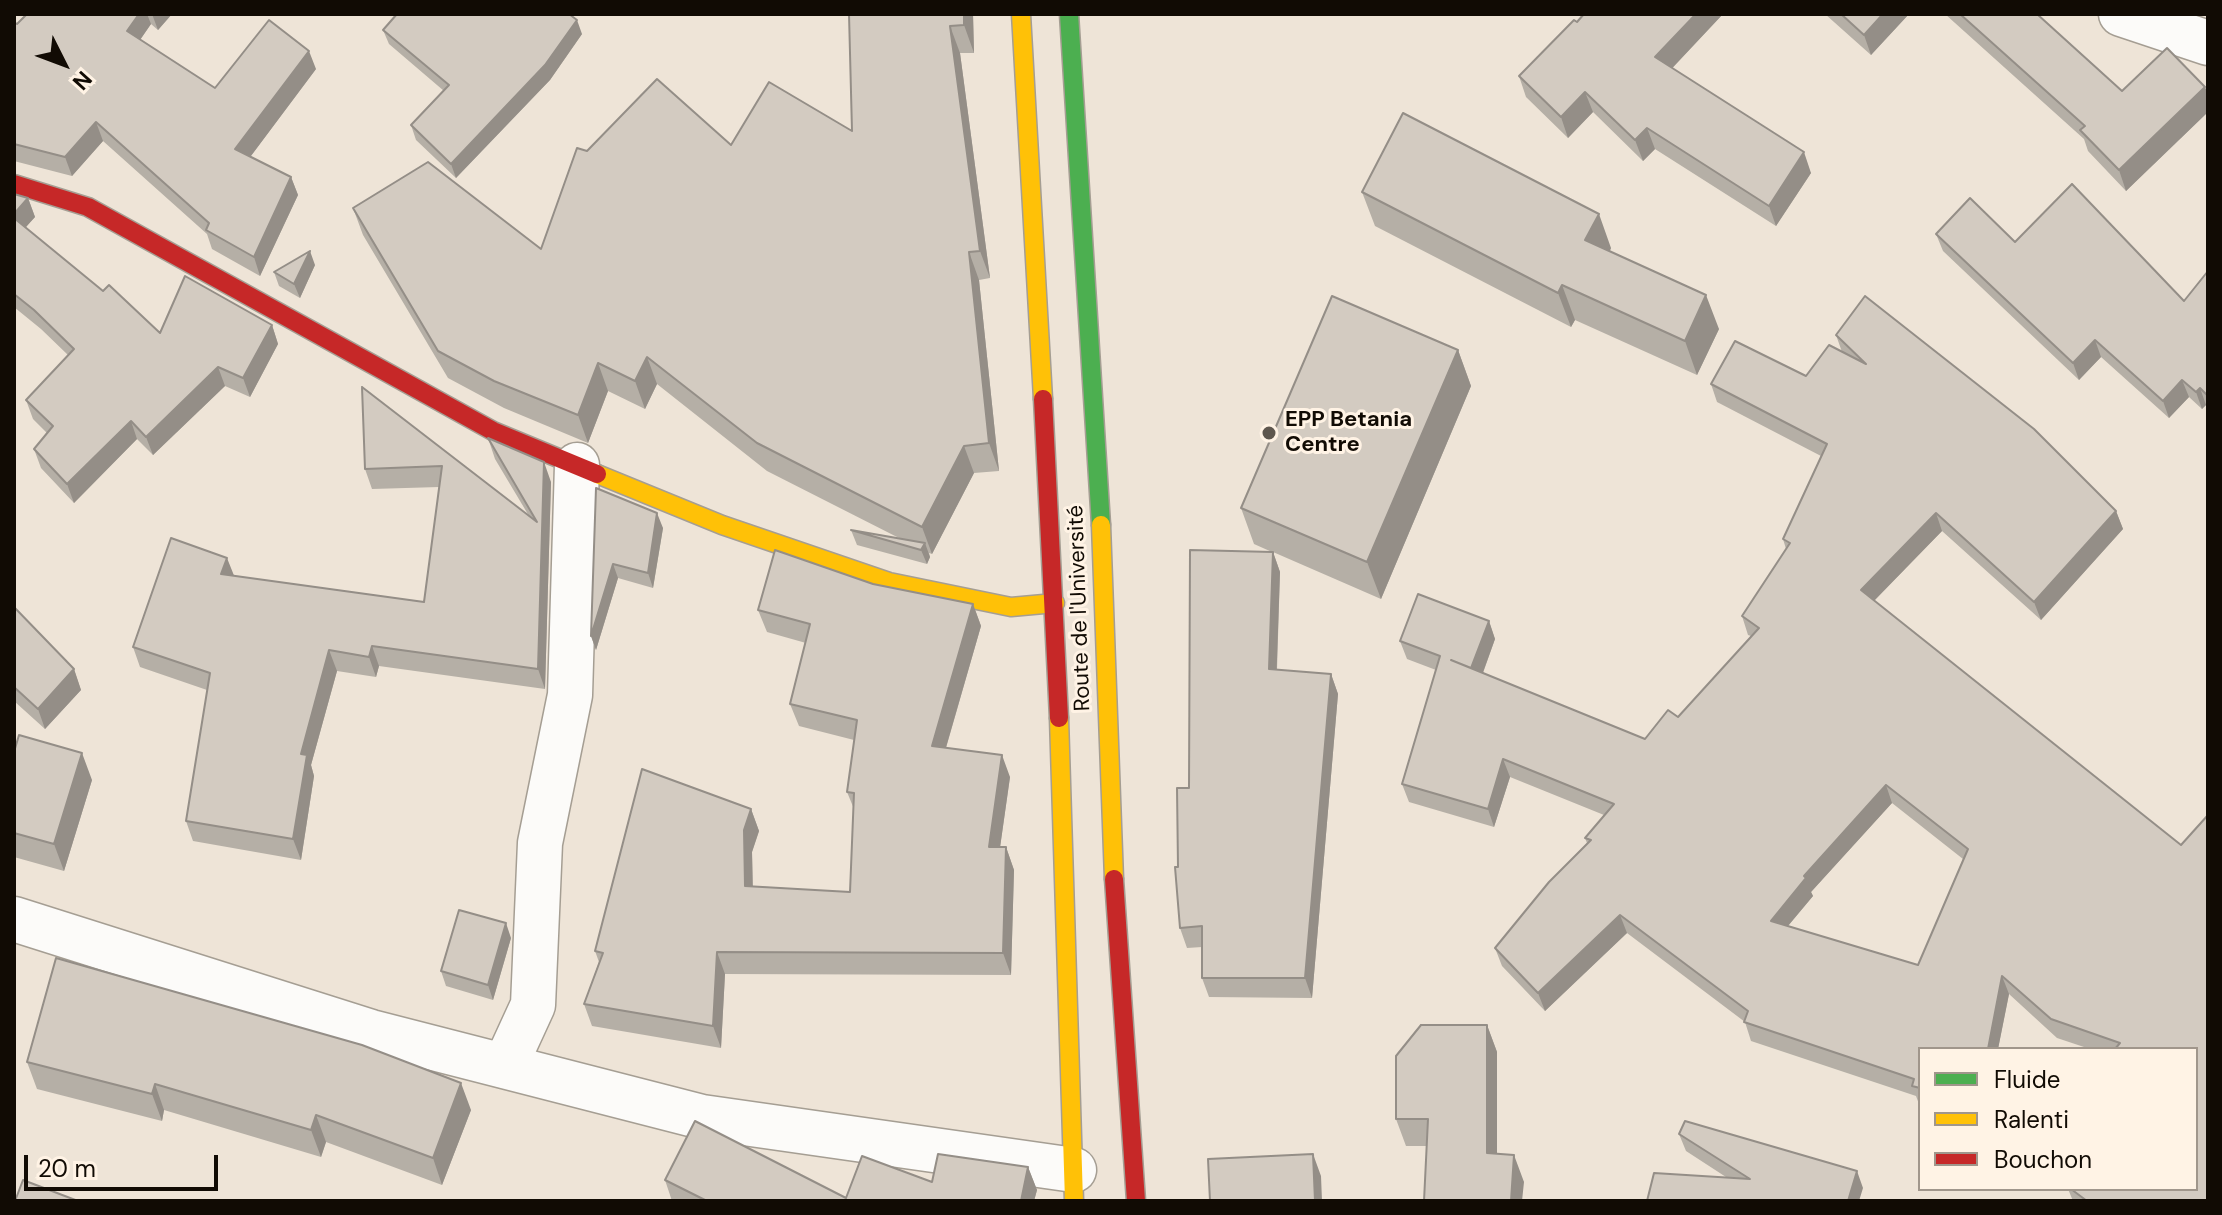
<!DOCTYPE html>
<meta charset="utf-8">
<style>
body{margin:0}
#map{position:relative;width:2222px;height:1215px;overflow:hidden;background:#eee4d7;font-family:"DM Sans",sans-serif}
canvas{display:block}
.frame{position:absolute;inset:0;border:16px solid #110b04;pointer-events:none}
.legend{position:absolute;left:1918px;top:1047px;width:280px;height:144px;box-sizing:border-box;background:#fff3e5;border:2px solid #a0968b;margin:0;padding:10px 14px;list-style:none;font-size:24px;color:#110b04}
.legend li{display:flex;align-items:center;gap:16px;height:40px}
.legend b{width:40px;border:2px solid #a0968b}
.north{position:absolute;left:24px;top:24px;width:80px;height:80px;-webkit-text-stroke:6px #fff3e5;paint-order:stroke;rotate:132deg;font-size:22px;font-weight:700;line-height:32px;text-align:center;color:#110b04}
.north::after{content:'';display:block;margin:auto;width:28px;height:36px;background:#110b04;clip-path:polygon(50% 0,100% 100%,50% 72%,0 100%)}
.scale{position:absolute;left:24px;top:1155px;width:194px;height:36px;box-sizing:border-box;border:4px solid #110b04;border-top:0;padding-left:10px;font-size:24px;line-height:28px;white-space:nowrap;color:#110b04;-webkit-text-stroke:6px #fff3e5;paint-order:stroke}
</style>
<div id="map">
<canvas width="2222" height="1215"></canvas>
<div class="frame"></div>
<ul class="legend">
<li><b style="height:10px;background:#4caf50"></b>Fluide</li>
<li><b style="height:10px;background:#ffc107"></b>Ralenti</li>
<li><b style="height:10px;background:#c62828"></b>Bouchon</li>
</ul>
<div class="north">N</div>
<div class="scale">20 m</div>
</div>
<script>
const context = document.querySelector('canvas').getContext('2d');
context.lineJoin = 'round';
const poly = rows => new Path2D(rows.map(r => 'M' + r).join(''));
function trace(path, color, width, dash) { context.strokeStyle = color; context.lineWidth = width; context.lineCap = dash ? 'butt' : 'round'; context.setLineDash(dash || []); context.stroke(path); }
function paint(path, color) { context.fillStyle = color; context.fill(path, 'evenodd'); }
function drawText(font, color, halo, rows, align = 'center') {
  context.font = font + ' "DM Sans",sans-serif'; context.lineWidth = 6; context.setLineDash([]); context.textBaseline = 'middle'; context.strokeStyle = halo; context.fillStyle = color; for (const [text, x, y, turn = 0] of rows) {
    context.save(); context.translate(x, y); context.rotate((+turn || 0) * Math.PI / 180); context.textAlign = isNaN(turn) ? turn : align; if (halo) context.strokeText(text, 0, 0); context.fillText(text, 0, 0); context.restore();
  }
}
const street = poly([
 [2121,14,2208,43],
 [14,919,371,1032,702,1117,1074,1170],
 [505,1066,533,1005,540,843,570,695,577,465]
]);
const fast = poly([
 [1069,14,1101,525]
]);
const slow = poly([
 [1021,14,1043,399],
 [597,474,722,525,889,582,1011,607,1055,603],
 [1101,525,1114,879],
 [1059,718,1074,1201]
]);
const jam = poly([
 [14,184,88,207,493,431,597,474],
 [1043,399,1059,718],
 [1114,879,1136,1201]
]);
trace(street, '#a59e93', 47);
trace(fast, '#a59e93', 21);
trace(slow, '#a59e93', 21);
trace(jam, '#a59e93', 21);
trace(street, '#fcfbf9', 44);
trace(fast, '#4caf50', 18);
trace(slow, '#ffc107', 18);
trace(jam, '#c62828', 18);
paint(poly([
 [27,14,172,14,158,30,151,24,140,40,215,88,316,69,250,157,291,177,298,195,260,276,212,249,207,234,103,141,72,176,14,161,14,22,17,24],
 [849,14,973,14,974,53,960,53,990,278,979,280,999,471,974,473,932,554,929,553,930,557,927,564,857,545,851,530,901,539,767,471,657,384,645,409,608,391,588,443,504,408,448,378,363,235,353,208,541,249,587,151,731,145,852,131],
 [1723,14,1672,68,1811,173,1776,226,1655,149,1643,161,1593,112,1568,138,1526,97,1519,76,1577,22],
 [1825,14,1909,14,1871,55],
 [1945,14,2037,14,2122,91,2208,94,2208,112,2126,191,2088,151,2084,139],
 [383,30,582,34,550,80,456,178,416,140,411,125,444,91,389,44],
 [1362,192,1611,248,1610,251,1719,329,1697,375,1575,320,1571,327,1375,226],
 [14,194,28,198,35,217,25,227,103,291,160,333,272,325,278,344,250,397,225,386,153,455,137,439,74,503,41,468,34,449,47,433,33,419,26,400,68,355,41,329,14,307],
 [1936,234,2015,242,2184,301,2208,271,2208,407,2206,405,2202,409,2189,397,2169,418,2101,357,2079,380,1943,251],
 [315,265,300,298,279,286,274,272],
 [1865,296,2034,429,2116,511,2123,529,2041,620,1942,531,1874,601,2181,845,2208,815,2208,1201,2073,1201,2068,1189,2196,1189,2196,1049,2090,1049,2057,1038,2009,994,1998,1049,1920,1049,1920,1105,1919,1104,1916,1096,1751,1041,1745,1022,1627,933,1545,1011,1502,966,1495,948,1549,882,1587,843,1585,838,1604,815,1510,777,1494,827,1409,802,1402,784,1436,670,1407,659,1400,641,1418,594,1489,621,1495,639,1483,673,1645,739,1668,710,1678,717,1751,636,1748,635,1742,616,1786,549,1783,539,1821,456,1717,402,1711,384,1735,341,1806,376,1829,345,1842,352,1836,335],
 [1892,803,1963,859,1918,965,1788,926,1813,896,1811,892],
 [1458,350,1471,386,1381,599,1273,552,1280,572,1277,670,1331,674,1338,694,1312,998,1209,997,1202,978,1202,947,1187,948,1180,928,1178,867,1189,788,1272,552,1254,544,1241,508],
 [362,387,529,516,495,459,488,438,551,482,545,689,379,666,376,677,337,671,311,765,314,776,301,860,193,841,186,821,207,690,140,667,133,647,234,576,424,602,439,487,372,489,365,469],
 [596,488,663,528,653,588,618,578,596,650,591,636],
 [873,584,973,604,981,626,946,748,1010,777,1000,847,1006,847,1014,870,1011,975,725,974,721,1048,592,1026,584,1004,599,962,595,951,751,809,759,831,752,852,753,886,850,892,854,809,847,792,854,740,799,726,790,704,806,643,767,632,758,610],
 [14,607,74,669,81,690,45,729,14,701],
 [14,752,92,780,64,871,14,857],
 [511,938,493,1000,446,986,441,971],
 [1487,1025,1497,1052,1497,1154,1524,1182,1427,1146,1406,1146,1396,1119],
 [27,1062,471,1110,442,1185,326,1142,321,1157,164,1110,162,1121,37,1089],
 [1679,1134,1863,1188,1726,1177,1686,1151],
 [1028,1167,1037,1190,1034,1201,672,1201,665,1180,846,1198,932,1182]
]), '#b5afa6');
paint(poly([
 [139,14,147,14,151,24,133,50,127,31],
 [152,14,172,14,158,30],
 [964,14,973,14,974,53,964,25],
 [1696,14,1723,14,1663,78,1655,57],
 [1883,14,1909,14,1871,55,1864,35],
 [577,20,582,34,550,80,456,178,451,164],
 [950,26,960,53,990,278,980,251],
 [309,51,316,69,242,168,235,149],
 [2205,87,2208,94,2208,112,2126,191,2119,170],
 [1585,92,1593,112,1568,138,1561,117],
 [96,122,103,141,72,176,65,157],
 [1647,128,1655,149,1643,161,1635,140],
 [1804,152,1811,173,1776,226,1769,206],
 [291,177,298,195,260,276,254,257],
 [28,198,35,217,19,235,14,222,14,214],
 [1599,214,1611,248,1598,274,1585,240],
 [310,251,315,265,300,298,294,284],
 [969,252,979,280,999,471,989,443],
 [1562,285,1575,320,1571,327,1558,293],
 [1706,295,1719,329,1697,375,1685,341],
 [272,325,278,344,250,397,243,378],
 [2095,340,2101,357,2079,380,2073,363],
 [1458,350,1471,386,1381,599,1367,562],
 [647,357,657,384,645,409,635,381],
 [598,363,608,391,588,443,578,415],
 [218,367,225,386,153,455,146,437],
 [2182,380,2189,397,2169,418,2163,401],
 [2200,388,2206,405,2202,409,2196,392],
 [131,421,137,439,74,503,67,484],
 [964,446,974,473,932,554,922,527],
 [544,462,551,482,545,689,538,669],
 [2116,511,2123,529,2041,620,2034,602],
 [657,513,663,528,653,588,648,573],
 [1936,513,1942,531,1867,608,1861,590],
 [925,543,930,557,927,564,921,550],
 [1273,552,1280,572,1276,688,1269,669],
 [227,558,235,578,221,574],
 [613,564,618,578,596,650,591,636],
 [973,604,981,626,940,768,932,746],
 [1489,621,1495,639,1478,686,1471,668],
 [372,646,379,666,376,677,369,657],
 [329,650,337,671,311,765,314,776,301,860,293,839,301,754],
 [74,669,81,690,45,729,38,709],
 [1331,674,1338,694,1312,998,1305,978],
 [82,753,92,780,64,871,54,844],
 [1002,755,1010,777,997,869,989,847],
 [1503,759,1510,777,1494,827,1488,809],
 [1886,785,1892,803,1811,892,1813,896,1777,939,1771,921,1804,876],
 [751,809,759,831,752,852,753,908,745,886,744,830],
 [1006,847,1014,870,1011,975,1003,953],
 [1620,915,1627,933,1545,1011,1538,993],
 [506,923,511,938,493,1000,488,985],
 [717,952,725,974,721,1048,713,1026],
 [2002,976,2009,994,1998,1049,1988,1049],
 [1487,1025,1497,1052,1497,1180,1487,1153],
 [461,1083,471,1110,442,1185,433,1158],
 [155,1084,164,1110,162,1121,152,1094],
 [316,1115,326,1142,321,1157,311,1130],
 [1313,1154,1321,1176,1322,1201,1315,1201],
 [1514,1155,1524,1182,1522,1201,1511,1201],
 [1028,1167,1037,1190,1034,1201,1021,1201],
 [1857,1171,1863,1188,1859,1201,1848,1201]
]), '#948e87');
const building = poly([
 [27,14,139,14,127,31,215,88,269,20,309,51,235,149,291,177,254,257,206,230,209,223,96,122,65,157,14,144,14,22,17,24,27,14],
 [397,14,569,14,577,20,545,65,451,164,411,125,449,85,383,30,397,14],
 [849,14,964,14,964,25,950,26,980,251,969,252,989,443,964,446,922,527,757,443,647,357,635,381,598,363,578,415,494,381,438,351,353,208,428,162,541,249,577,148,587,151,657,79,731,145,769,82,852,131,849,14],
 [1584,14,1696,14,1655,57,1804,152,1769,206,1647,128,1635,140,1585,92,1561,117,1519,76,1574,20,1577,22,1584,14],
 [1841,14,1883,14,1864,35,1841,14],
 [1960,14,2037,14,2122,91,2167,48,2205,87,2119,170,2080,130,2085,126,1960,14],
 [1403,113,1599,214,1585,240,1706,295,1685,341,1562,285,1558,293,1362,192,1403,113],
 [2072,184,2184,301,2208,271,2208,396,2200,388,2196,392,2182,380,2163,401,2095,340,2073,363,1936,234,1970,198,2015,242,2072,184],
 [14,194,28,198,14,214,14,194],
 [14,218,103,291,109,285,160,333,185,276,272,325,243,378,218,367,146,437,131,421,67,484,34,449,53,426,26,400,74,349,34,310,14,294,14,218],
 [310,251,294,284,274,272,310,251],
 [1332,296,1458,350,1367,562,1241,508,1332,296],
 [1865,296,2034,429,2116,511,2034,602,1936,513,1861,590,2181,845,2208,815,2208,1201,2087,1201,2071,1189,2196,1189,2196,1049,2115,1049,2120,1043,2051,1019,2002,976,1988,1049,1920,1049,1920,1088,1912,1086,1914,1079,1744,1022,1748,1011,1620,915,1538,993,1495,948,1549,882,1591,840,1585,838,1614,804,1503,759,1488,809,1402,784,1440,656,1400,641,1418,594,1489,621,1471,668,1451,660,1645,739,1668,710,1678,717,1759,628,1742,616,1790,543,1783,539,1827,444,1711,384,1735,341,1806,376,1829,345,1866,364,1836,335,1865,296],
 [1886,785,1968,849,1918,965,1771,921,1806,878,1804,876,1886,785],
 [362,387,537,522,488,438,544,462,538,669,372,646,369,657,329,650,301,754,307,755,293,839,186,821,210,673,133,647,171,538,227,558,221,574,424,602,442,466,365,469,362,387],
 [596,488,657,513,648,573,613,564,591,636,596,488],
 [851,530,925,543,921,550,851,530],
 [775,550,873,584,973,604,932,746,1002,755,989,847,1006,847,1003,953,717,952,713,1026,584,1004,603,953,595,951,642,769,751,809,744,830,745,886,850,892,854,793,847,792,857,720,790,704,810,624,758,610,775,550],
 [1190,550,1273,552,1269,669,1331,674,1305,978,1202,978,1202,926,1180,928,1175,867,1178,867,1177,788,1189,788,1190,550],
 [14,607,74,669,38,709,14,687,14,607],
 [19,735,82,753,54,844,14,833,14,752,19,735],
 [459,910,506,923,488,985,441,971,459,910],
 [56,958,362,1045,461,1083,433,1158,316,1115,311,1130,155,1084,152,1094,27,1062,56,958],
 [1421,1025,1487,1025,1487,1153,1514,1155,1511,1201,1424,1201,1428,1119,1396,1119,1396,1056,1421,1025],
 [695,1121,846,1198,862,1156,932,1182,938,1154,1028,1167,1021,1201,707,1201,665,1180,695,1121],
 [1685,1121,1857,1171,1848,1201,1647,1201,1654,1173,1750,1179,1679,1134,1685,1121],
 [1313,1154,1315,1201,1210,1201,1208,1159,1313,1154],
 [23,1180,78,1201,15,1201,23,1180]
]);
paint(building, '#d3cbc1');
trace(building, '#948e87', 2);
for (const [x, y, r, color] of [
 [1269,433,8,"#5e574e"]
]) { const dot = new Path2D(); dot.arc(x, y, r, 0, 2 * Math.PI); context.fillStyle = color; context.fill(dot); trace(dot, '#fff3e5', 3); }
drawText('bold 22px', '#110b04', '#fff3e5', [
 ["EPP Betania",1285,420],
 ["Centre",1285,445]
], 'left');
drawText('22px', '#110b04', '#fff3e5', [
 ["Route de l'Université",1080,608,-92]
]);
</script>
